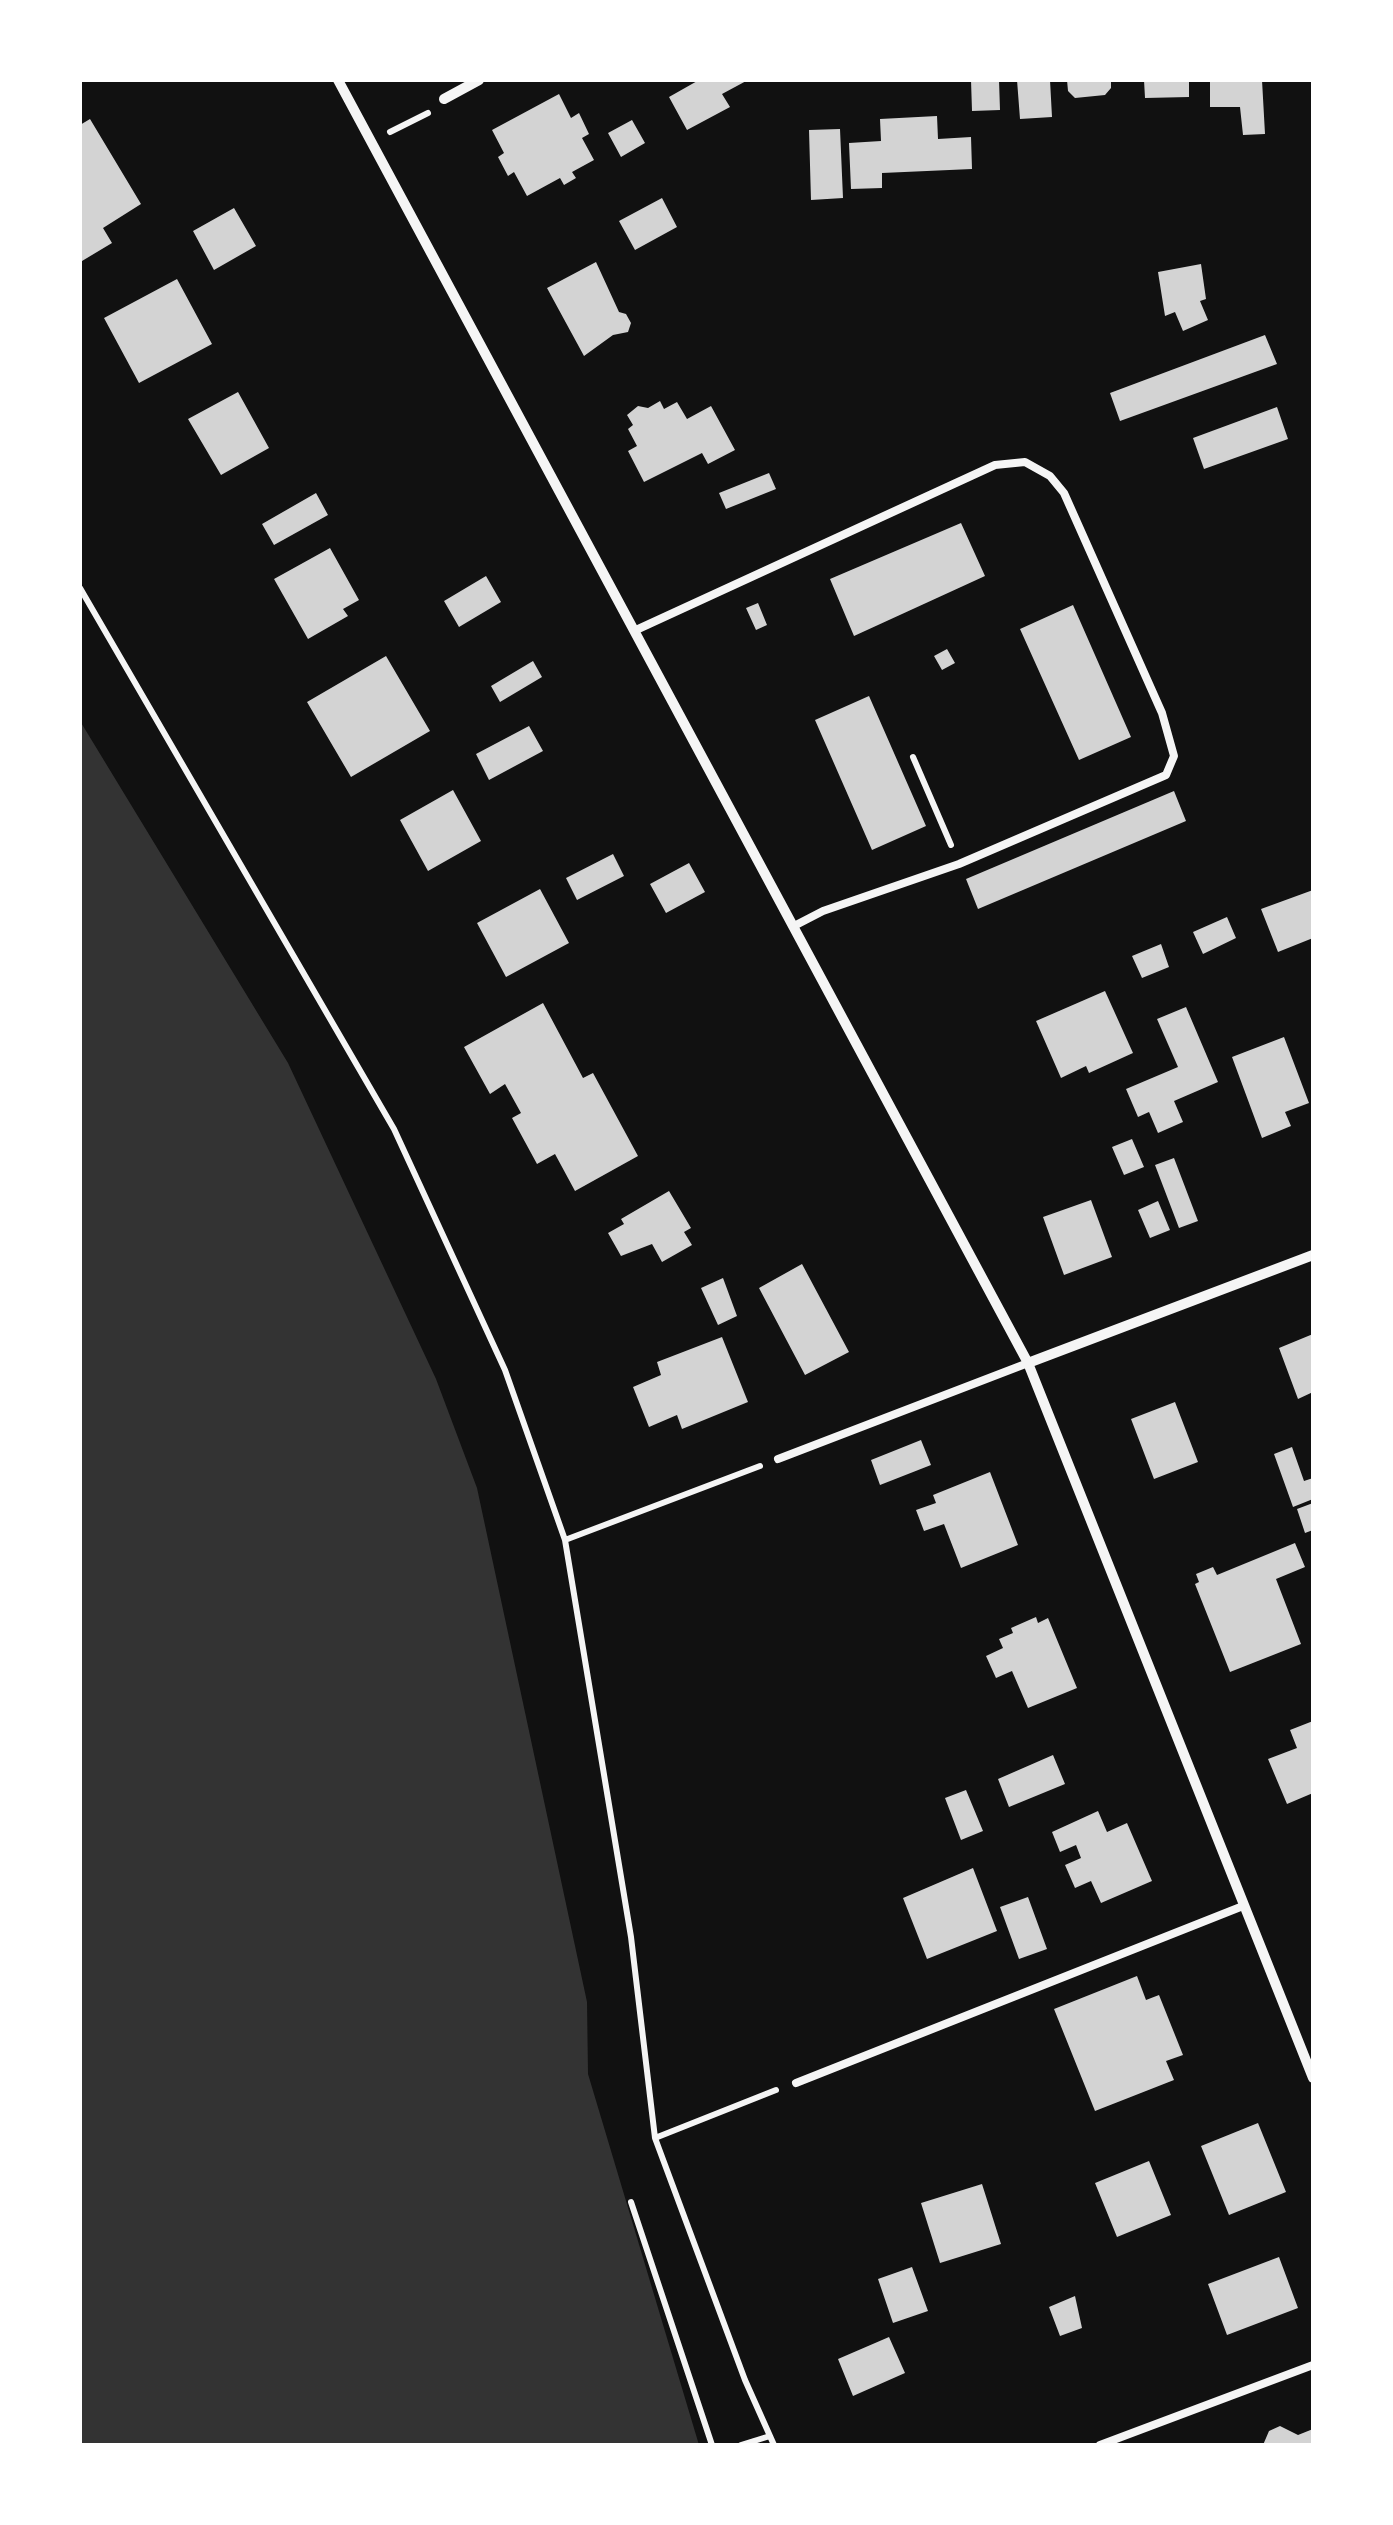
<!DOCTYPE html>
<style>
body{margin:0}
#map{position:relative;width:1393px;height:2525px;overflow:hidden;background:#111;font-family:"IBM Plex Serif",serif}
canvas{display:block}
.frame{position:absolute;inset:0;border:82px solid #fff;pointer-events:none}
</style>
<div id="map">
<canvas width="1393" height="2525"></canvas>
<div class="frame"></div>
</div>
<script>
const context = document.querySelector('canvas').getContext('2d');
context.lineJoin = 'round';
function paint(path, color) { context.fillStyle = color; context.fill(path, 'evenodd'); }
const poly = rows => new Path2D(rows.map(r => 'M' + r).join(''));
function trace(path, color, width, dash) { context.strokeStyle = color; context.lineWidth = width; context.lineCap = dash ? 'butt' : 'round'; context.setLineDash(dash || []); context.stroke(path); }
paint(poly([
 [80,721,288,1063,436,1379,477,1488,587,2002,588,2074,699,2445,80,2445]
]), '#333');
paint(poly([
 [699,80,748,80,722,94,730,107,687,130,669,97],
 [971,80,999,80,1000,110,972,111],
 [1017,80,1050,80,1052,117,1020,119],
 [1067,80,1111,80,1111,88,1105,95,1075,98,1068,91],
 [1144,80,1189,80,1189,97,1145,98],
 [1210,80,1262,80,1265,134,1243,135,1240,107,1210,107],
 [559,94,571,118,579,113,589,134,582,138,594,160,572,172,576,178,564,185,560,178,527,196,514,172,508,176,498,157,504,153,492,130],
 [937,116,938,139,971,137,972,169,882,173,882,188,851,189,849,143,881,141,880,119],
 [90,119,141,204,103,228,112,243,82,261,80,125],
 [632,120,645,143,621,157,608,133],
 [840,129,843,198,811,200,809,130],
 [662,198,677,227,635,250,619,221],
 [234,208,256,246,214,270,193,231],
 [596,262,619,312,626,314,631,323,628,332,613,335,584,356,547,288],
 [1201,264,1206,299,1200,301,1208,320,1183,331,1175,312,1165,316,1158,272],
 [177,279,212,344,139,383,104,318],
 [1265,335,1277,364,1120,421,1110,393],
 [238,392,269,448,221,475,188,419],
 [660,401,664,409,677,402,687,419,711,406,735,450,708,464,702,453,644,482,628,451,637,446,628,429,633,425,627,415,638,406,648,408],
 [1277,407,1288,439,1204,469,1193,438],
 [769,473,776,489,726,509,719,493],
 [316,493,328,515,274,545,262,524],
 [961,523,985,576,854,636,830,579],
 [330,548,359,600,343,609,348,616,308,639,274,579],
 [486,576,501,602,459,627,444,601],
 [758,603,767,625,756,630,746,608],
 [1073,605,1131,737,1079,760,1020,629],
 [947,649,955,663,942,670,934,656],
 [386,656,430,731,351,777,307,702],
 [533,661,542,677,500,702,491,686],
 [869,696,926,826,872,850,815,720],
 [529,726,543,751,489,780,476,754],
 [453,790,481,841,428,871,400,820],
 [1174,791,1186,821,978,909,966,879],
 [613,854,624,876,577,900,566,878],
 [689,863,705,892,666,913,650,884],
 [540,889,569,943,506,977,477,923],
 [1313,890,1313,938,1278,952,1261,909],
 [1227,917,1236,938,1203,954,1193,932],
 [1161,944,1169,967,1142,978,1132,956],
 [1105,991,1133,1053,1089,1073,1086,1066,1061,1078,1036,1021],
 [543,1003,583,1078,593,1073,638,1156,575,1191,555,1154,537,1164,512,1118,521,1113,505,1084,490,1094,464,1047],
 [1186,1007,1218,1082,1174,1101,1183,1122,1158,1133,1149,1112,1138,1117,1126,1089,1178,1067,1157,1019],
 [1284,1037,1309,1103,1285,1112,1291,1126,1262,1138,1232,1057],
 [1132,1139,1144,1167,1124,1175,1112,1147],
 [1174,1158,1198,1221,1179,1228,1155,1165],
 [669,1191,691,1228,684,1232,692,1245,662,1262,652,1244,621,1256,608,1233,624,1224,621,1219],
 [1091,1200,1112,1257,1064,1275,1043,1217],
 [1158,1201,1170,1230,1150,1238,1138,1210],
 [802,1264,849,1352,805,1375,759,1288],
 [723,1278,737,1316,718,1325,701,1288],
 [1313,1334,1313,1392,1298,1399,1279,1348],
 [722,1337,748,1402,682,1429,677,1415,649,1427,633,1387,661,1375,657,1362],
 [1175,1402,1198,1462,1154,1479,1131,1419],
 [921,1440,931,1465,880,1485,871,1460],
 [1292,1447,1304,1481,1313,1478,1313,1499,1293,1507,1274,1454],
 [990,1472,1018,1545,961,1568,944,1524,924,1531,916,1510,936,1503,933,1495],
 [1313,1503,1313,1530,1305,1533,1297,1509],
 [1295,1543,1305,1567,1276,1579,1301,1644,1230,1672,1195,1584,1199,1582,1196,1574,1213,1567,1217,1575],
 [1036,1617,1038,1623,1048,1618,1077,1688,1028,1708,1012,1671,996,1678,986,1656,1003,1648,999,1639,1013,1633,1011,1628],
 [1313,1721,1313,1793,1287,1804,1268,1759,1297,1748,1290,1730],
 [1053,1755,1065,1784,1009,1807,998,1779],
 [966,1790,983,1831,961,1840,945,1798],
 [1098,1811,1107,1832,1127,1823,1152,1881,1101,1903,1091,1881,1075,1888,1065,1865,1081,1858,1076,1845,1060,1852,1052,1832],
 [973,1868,997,1931,927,1959,903,1898],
 [1028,1897,1047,1949,1019,1959,1000,1907],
 [1137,1976,1146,2000,1159,1995,1183,2055,1166,2061,1174,2080,1095,2111,1054,2009],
 [1258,2123,1286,2192,1229,2215,1201,2146],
 [1149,2161,1171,2215,1117,2237,1095,2183],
 [982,2184,1001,2244,940,2263,921,2203],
 [1279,2257,1298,2308,1227,2335,1208,2284],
 [912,2267,928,2311,893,2323,878,2279],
 [1075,2296,1082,2328,1060,2336,1049,2307],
 [889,2337,905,2373,853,2396,838,2359],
 [1280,2426,1298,2435,1313,2429,1313,2445,1263,2445,1269,2431]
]), '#d3d3d3');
trace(poly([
 [390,132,428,113],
 [80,588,394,1129,505,1370,565,1540,631,1937,655,2138,745,2380,774,2445],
 [913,757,951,845],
 [565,1540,760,1466],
 [655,2138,776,2090],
 [631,2202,712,2445],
 [741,2445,770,2436]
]), '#f5f5f5', 6);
trace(poly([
 [636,630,995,465,1025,462,1050,476,1064,493,1162,713,1174,756,1166,775,959,864,823,911,794,926],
 [778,1459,1028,1363],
 [796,2083,1243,1906],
 [1100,2445,1313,2365]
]), '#f5f5f5', 8);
trace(poly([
 [338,80,1028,1363,1313,2078],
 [444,99,479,80],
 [1028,1363,1313,1255]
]), '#f5f5f5', 10);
</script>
